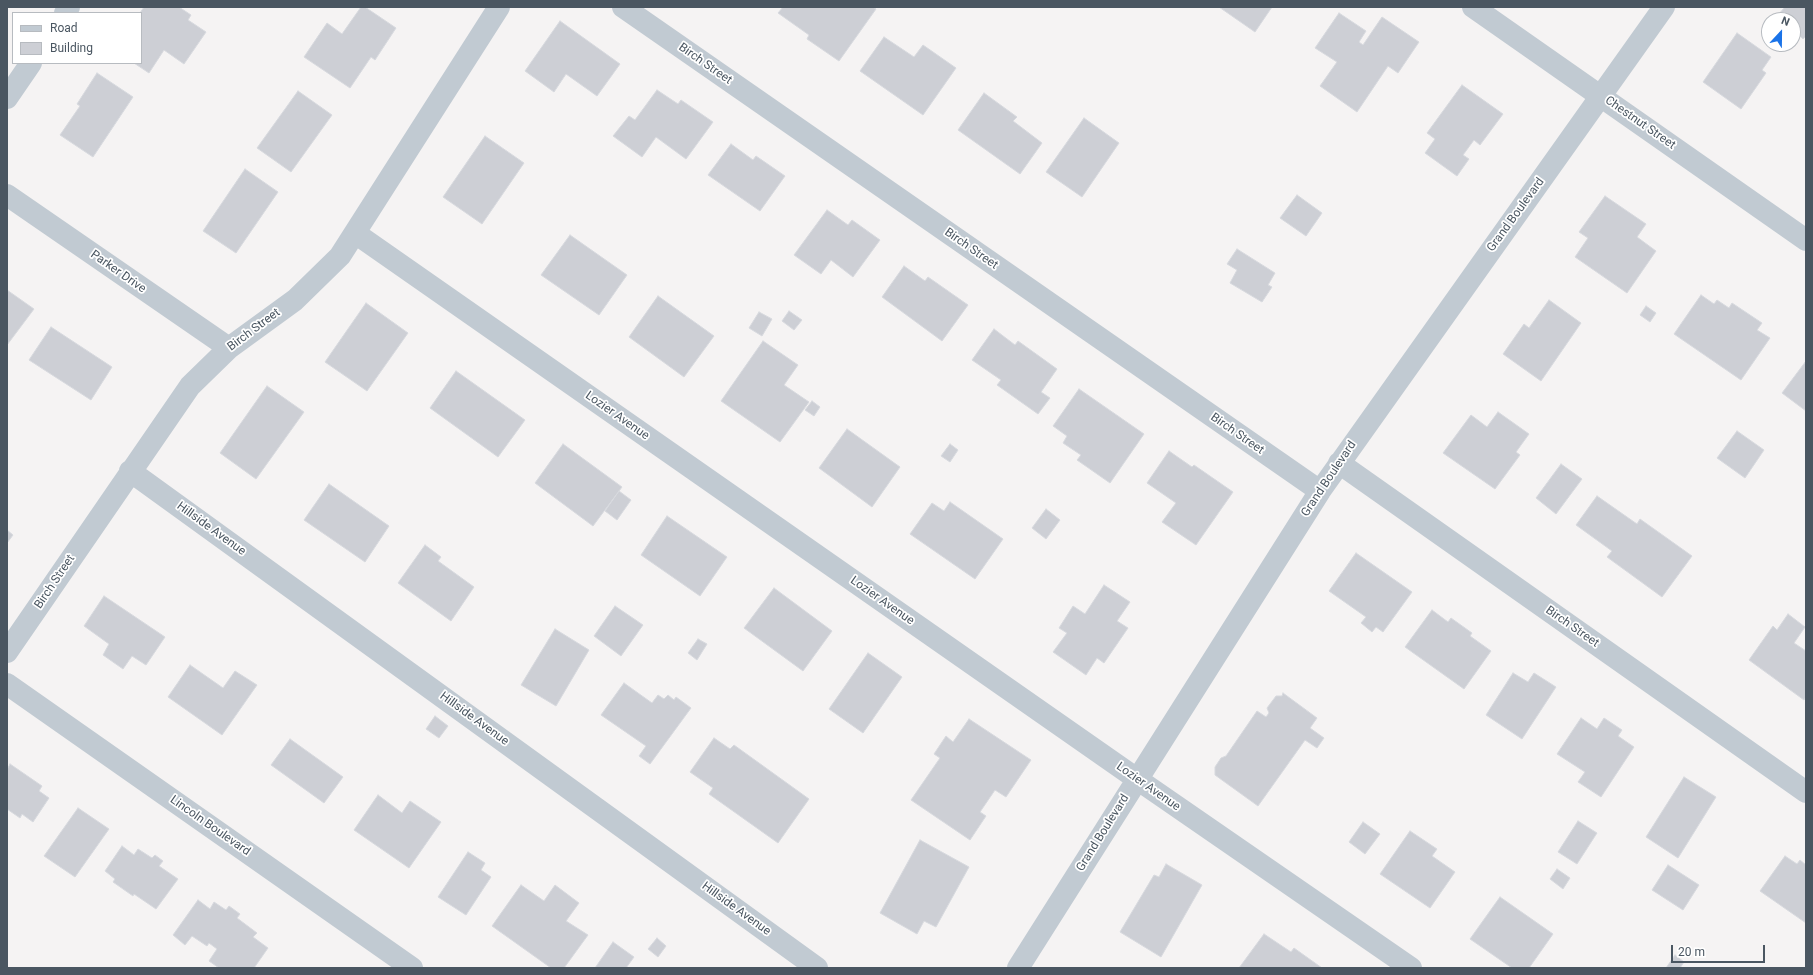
<!DOCTYPE html>
<style>
body{margin:0}
#map{position:relative;width:1813px;height:975px;overflow:hidden;background:#f5f3f3;font-family:Roboto,sans-serif}
canvas{display:block}
.frame{position:absolute;inset:0;border:8px solid #4a5661;pointer-events:none}
.legend{position:absolute;left:12px;top:12px;width:130px;height:52px;box-sizing:border-box;background:#fff;border:1px solid #b7bbc0;margin:0;padding:5px 7px;list-style:none;font-size:12px;color:#4a5661}
.legend li{display:flex;align-items:center;gap:8px;height:20px}
.legend b{width:20px;border:1px solid #b7bbc0}
.north{position:absolute;left:1761px;top:12px;width:40px;height:40px;box-sizing:border-box;background:#fff;border:1px solid #b7bbc0;border-radius:50%;rotate:22deg;font-size:11px;font-weight:700;line-height:16px;text-align:center;color:#4a5661}
.north::after{content:'';display:block;margin:auto;width:14px;height:18px;background:#1a73e8;clip-path:polygon(50% 0,100% 100%,50% 72%,0 100%)}
.scale{position:absolute;left:1671px;top:945px;width:94px;height:18px;box-sizing:border-box;border:2px solid #4a5661;border-top:0;padding-left:5px;font-size:12px;line-height:14px;white-space:nowrap;color:#4a5661;-webkit-text-stroke:3px #fff;paint-order:stroke}
</style>
<div id="map">
<canvas width="1813" height="975"></canvas>
<div class="frame"></div>
<ul class="legend">
<li><b style="height:5px;background:#c1cad2"></b>Road</li>
<li><b style="height:11px;background:#cdcfd5"></b>Building</li>
</ul>
<div class="north">N</div>
<div class="scale">20 m</div>
</div>
<script>
const context = document.querySelector('canvas').getContext('2d');
context.lineJoin = 'round';
function paint(path, color) { context.fillStyle = color; context.fill(path, 'evenodd'); }
const poly = rows => new Path2D(rows.map(r => 'M' + r).join(''));
function trace(path, color, width, dash) { context.strokeStyle = color; context.lineWidth = width; context.lineCap = dash ? 'butt' : 'round'; context.setLineDash(dash || []); context.stroke(path); }
function drawText(font, color, halo, rows, align = 'center') {
  context.font = font + ' Roboto,sans-serif'; context.lineWidth = 3.5; context.setLineDash([]); context.textBaseline = 'middle'; context.strokeStyle = halo; context.fillStyle = color; for (const [text, x, y, turn = 0] of rows) {
    context.save(); context.translate(x, y); context.rotate((+turn || 0) * Math.PI / 180); context.textAlign = isNaN(turn) ? turn : align; if (halo) context.strokeText(text, 0, 0); context.fillText(text, 0, 0); context.restore();
  }
}
const building = poly([
 [144,7,179,7,191,15,188,20,206,32,184,64,164,50,149,73,134,63,141,63,140,13,144,7],
 [361,7,365,7,396,28,375,60,371,57,350,88,304,57,327,23,342,34,361,7],
 [783,7,873,7,876,9,839,61,807,39,809,35,778,13,783,7],
 [1219,7,1272,7,1255,32,1219,7],
 [1785,7,1806,7,1806,36,1803,39,1793,29,1793,20,1783,20,1778,15,1785,7],
 [1339,13,1366,31,1359,42,1363,45,1382,17,1419,42,1398,73,1388,66,1357,112,1320,86,1337,62,1315,48,1339,13],
 [560,21,620,64,597,96,566,74,554,92,525,71,560,21],
 [1737,33,1771,57,1762,70,1766,73,1741,109,1703,82,1737,33],
 [884,37,914,57,923,45,956,68,923,115,860,71,884,37],
 [97,73,133,97,93,157,60,135,80,106,77,104,97,73],
 [1462,85,1503,114,1480,145,1474,140,1463,155,1469,159,1457,176,1425,153,1435,139,1427,133,1462,85],
 [657,90,678,104,681,100,713,122,686,159,656,137,642,157,613,136,629,116,635,120,657,90],
 [298,91,332,115,291,172,257,148,298,91],
 [984,93,1017,117,1013,121,1042,143,1020,174,958,130,984,93],
 [1084,118,1119,143,1082,197,1046,172,1084,118],
 [485,136,524,163,482,224,443,197,485,136],
 [731,144,753,160,756,156,785,176,760,211,708,175,731,144],
 [245,169,278,192,236,253,203,231,245,169],
 [1297,195,1322,213,1306,236,1280,218,1297,195],
 [1605,196,1646,224,1637,237,1656,251,1627,293,1575,257,1588,238,1579,232,1605,196],
 [827,210,848,225,852,220,880,240,853,277,831,260,821,274,794,255,827,210],
 [570,235,627,275,599,315,541,275,570,235],
 [1237,249,1275,273,1268,285,1272,287,1262,302,1230,283,1237,270,1227,264,1237,249],
 [904,266,925,281,928,277,968,305,942,341,882,297,904,266],
 [7,290,34,309,7,345,7,290],
 [1701,295,1714,304,1717,300,1729,308,1732,303,1762,323,1757,330,1770,338,1741,380,1674,334,1701,295],
 [658,296,714,336,684,377,629,337,658,296],
 [1549,300,1581,323,1541,381,1503,354,1524,324,1529,328,1549,300],
 [366,303,408,333,367,391,325,362,366,303],
 [1646,306,1656,313,1650,322,1640,315,1646,306],
 [789,311,802,320,794,330,782,321,789,311],
 [759,312,772,319,762,336,749,328,759,312],
 [51,327,112,367,91,400,29,360,51,327],
 [994,329,1015,345,1018,341,1057,369,1041,392,1050,398,1038,414,997,385,1001,380,972,360,994,329],
 [763,341,798,365,784,385,809,402,780,442,721,401,763,341],
 [1806,361,1806,411,1782,393,1806,361],
 [456,371,525,420,498,457,430,408,456,371],
 [267,386,304,412,256,479,220,453,267,386],
 [1079,389,1144,434,1110,483,1077,460,1081,455,1063,443,1067,436,1053,426,1079,389],
 [812,401,820,407,814,416,805,410,812,401],
 [1498,412,1529,434,1516,452,1520,455,1495,489,1443,453,1471,415,1487,427,1498,412],
 [847,429,900,467,872,507,819,468,847,429],
 [1737,431,1764,450,1745,478,1717,458,1737,431],
 [563,444,622,487,593,526,535,483,563,444],
 [950,444,958,450,950,462,941,456,950,444],
 [1169,451,1192,467,1194,465,1233,492,1196,545,1162,522,1176,503,1147,483,1169,451],
 [1561,464,1582,479,1556,514,1536,498,1561,464],
 [329,484,389,526,365,562,304,520,329,484],
 [619,491,631,500,617,520,605,511,619,491],
 [1597,496,1637,524,1640,519,1692,556,1662,597,1607,557,1612,551,1576,525,1597,496],
 [950,502,1003,539,975,579,910,534,932,503,944,511,950,502],
 [1046,509,1060,520,1046,539,1032,528,1046,509],
 [667,516,727,557,700,596,641,555,667,516],
 [7,530,13,535,7,543,7,530],
 [425,545,441,557,438,561,474,587,451,621,398,583,425,545],
 [1356,553,1412,592,1383,632,1376,627,1372,632,1361,623,1366,617,1329,591,1356,553],
 [1104,585,1130,602,1117,621,1128,628,1104,663,1097,658,1086,675,1053,652,1067,633,1059,628,1073,606,1085,614,1104,585],
 [774,588,832,631,803,671,744,628,774,588],
 [104,596,165,637,146,665,132,656,123,669,103,655,109,644,84,626,104,596],
 [615,606,643,625,621,656,594,636,615,606],
 [1432,610,1448,622,1451,618,1472,633,1470,636,1491,651,1464,689,1405,647,1432,610],
 [1788,614,1805,627,1794,643,1806,651,1806,697,1804,700,1749,660,1773,626,1777,630,1788,614],
 [555,629,589,650,556,706,521,685,555,629],
 [698,639,707,644,697,660,688,653,698,639],
 [868,653,902,677,863,733,829,709,868,653],
 [190,665,223,688,235,671,257,685,222,735,168,697,190,665],
 [1513,673,1528,682,1534,673,1556,687,1522,739,1486,715,1513,673],
 [624,683,652,703,658,695,664,699,668,695,674,700,676,697,691,708,650,764,639,756,646,746,601,715,624,683],
 [1283,693,1317,718,1310,728,1324,738,1317,748,1305,740,1258,806,1215,775,1215,767,1221,758,1226,756,1257,711,1266,717,1269,713,1267,708,1276,696,1282,696,1283,693],
 [435,716,448,726,439,738,426,729,435,716],
 [1581,718,1597,729,1604,718,1622,730,1618,736,1634,747,1601,797,1578,782,1585,772,1557,754,1581,718],
 [969,719,1031,760,1006,797,995,790,980,812,986,816,970,840,911,800,940,758,934,754,946,736,953,742,969,719],
 [714,738,730,749,734,745,809,799,778,843,709,794,713,788,690,772,714,738],
 [290,739,343,777,324,803,271,765,290,739],
 [10,764,42,786,39,791,49,798,33,822,22,814,20,818,7,809,7,770,10,764],
 [1684,777,1716,797,1678,858,1646,837,1684,777],
 [378,795,402,813,410,801,441,822,409,868,354,830,378,795],
 [78,808,109,829,75,877,44,856,78,808],
 [1578,821,1597,833,1577,864,1558,852,1578,821],
 [1363,822,1380,834,1365,854,1349,842,1363,822],
 [1410,831,1437,849,1432,856,1455,872,1430,908,1380,874,1410,831],
 [920,840,969,867,936,927,924,921,917,934,880,913,920,840],
 [122,846,134,855,138,849,152,858,155,855,163,861,159,866,178,879,156,909,134,894,133,896,113,882,115,879,105,871,122,846],
 [468,852,485,863,481,870,491,877,466,915,438,897,468,852],
 [1785,856,1797,864,1800,860,1806,865,1806,923,1760,891,1785,856],
 [1166,864,1202,885,1161,957,1120,932,1154,875,1159,877,1166,864],
 [1668,865,1699,885,1683,910,1652,890,1668,865],
 [1557,869,1570,878,1563,889,1550,879,1557,869],
 [521,885,544,901,555,885,579,903,566,921,588,935,564,968,551,968,492,926,521,885],
 [1500,897,1553,934,1529,968,1512,968,1470,939,1500,897],
 [198,900,210,909,214,902,226,910,229,906,240,914,237,918,257,933,253,937,268,948,254,968,219,968,209,961,217,949,209,943,207,946,192,936,185,945,173,935,198,900],
 [1264,934,1291,952,1294,948,1322,968,1239,968,1264,934],
 [657,938,666,946,658,957,648,949,657,938],
 [613,942,634,957,626,968,595,968,613,942],
 [1675,955,1684,962,1680,968,1666,968,1675,955]
]);
paint(building, '#cdcfd5');
trace(building, '#d7d9de', 1);
trace(poly([
 [623,7,1320,491],
 [1473,7,1806,240],
 [65,13,69,7],
 [7,98,31,63],
 [7,195,229,348],
 [355,233,1137,779,1411,968],
 [1339,463,1806,792],
 [130,471,817,968],
 [7,652,190,386,229,348,295,300,340,256,499,7],
 [7,684,412,968],
 [1018,968,1320,491,1664,7]
]), '#c1cad2', 22);
drawText('12px', '#4a5661', '#fff', [
 ["Birch Street",705,64,35],
 ["Chestnut Street",1640,123,35],
 ["Grand Boulevard",1516,215,-54],
 ["Birch Street",971,249,35],
 ["Parker Drive",118,272,35],
 ["Birch Street",254,330,-37],
 ["Lozier Avenue",617,416,35],
 ["Birch Street",1237,434,35],
 ["Grand Boulevard",1329,479,-56],
 ["Hillside Avenue",211,529,36],
 ["Birch Street",55,582,-56],
 ["Lozier Avenue",882,601,35],
 ["Birch Street",1572,627,35],
 ["Hillside Avenue",474,719,36],
 ["Lozier Avenue",1148,787,35],
 ["Lincoln Boulevard",210,826,35],
 ["Grand Boulevard",1103,833,-58],
 ["Hillside Avenue",736,909,36]
]);
</script>
